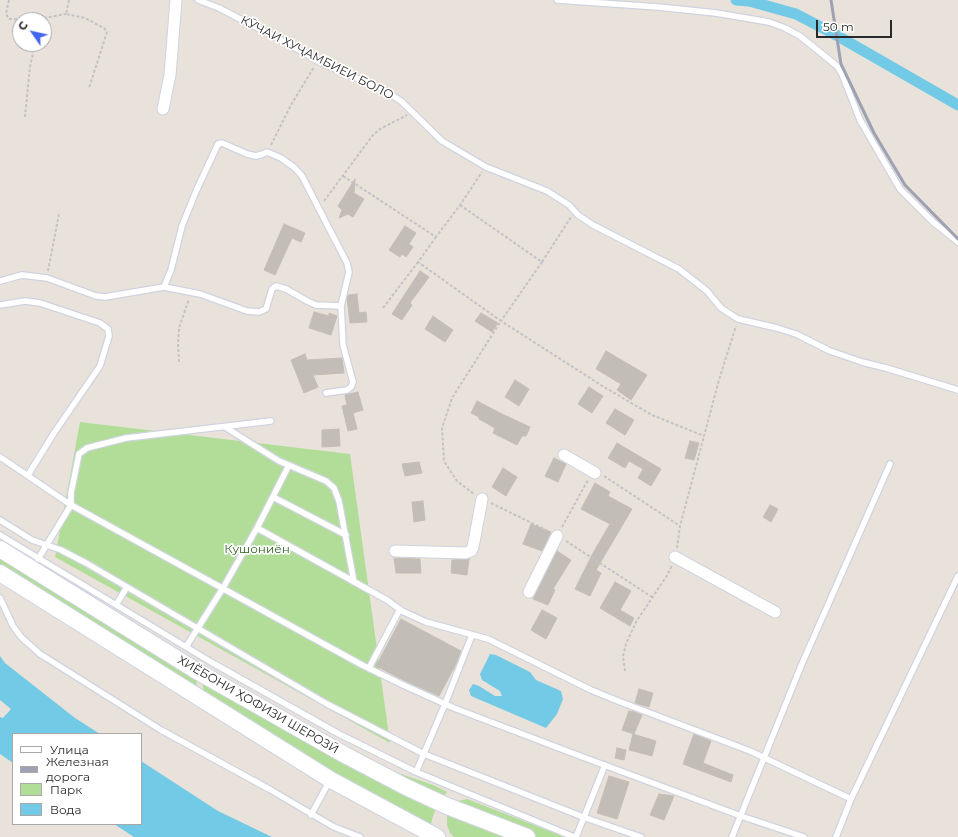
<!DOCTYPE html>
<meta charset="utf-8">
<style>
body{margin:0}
#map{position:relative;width:958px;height:837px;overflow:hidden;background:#e9e2da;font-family:Montserrat,sans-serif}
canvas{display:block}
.legend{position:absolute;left:12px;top:733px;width:130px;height:92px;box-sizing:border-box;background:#fff;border:1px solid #a9a9a9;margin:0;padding:5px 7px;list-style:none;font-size:12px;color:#282828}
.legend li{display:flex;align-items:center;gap:8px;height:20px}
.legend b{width:20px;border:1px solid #a9a9a9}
.north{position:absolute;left:12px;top:12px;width:40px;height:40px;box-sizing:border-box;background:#fff;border:1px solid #a9a9a9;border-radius:50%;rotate:304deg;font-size:11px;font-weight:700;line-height:16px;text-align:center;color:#282828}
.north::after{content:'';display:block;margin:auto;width:14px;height:18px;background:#4267ee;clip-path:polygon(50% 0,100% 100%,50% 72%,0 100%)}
.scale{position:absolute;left:816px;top:20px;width:76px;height:18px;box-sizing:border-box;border:2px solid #282828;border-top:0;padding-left:5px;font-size:12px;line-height:14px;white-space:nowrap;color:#282828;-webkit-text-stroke:3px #fff;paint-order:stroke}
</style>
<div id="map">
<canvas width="958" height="837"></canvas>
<ul class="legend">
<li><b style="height:5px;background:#fff"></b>Улица</li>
<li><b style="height:5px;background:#9da1b1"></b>Железная дорога</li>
<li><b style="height:11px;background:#b2dd99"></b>Парк</li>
<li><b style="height:11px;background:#72cae6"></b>Вода</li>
</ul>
<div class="north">С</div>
<div class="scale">50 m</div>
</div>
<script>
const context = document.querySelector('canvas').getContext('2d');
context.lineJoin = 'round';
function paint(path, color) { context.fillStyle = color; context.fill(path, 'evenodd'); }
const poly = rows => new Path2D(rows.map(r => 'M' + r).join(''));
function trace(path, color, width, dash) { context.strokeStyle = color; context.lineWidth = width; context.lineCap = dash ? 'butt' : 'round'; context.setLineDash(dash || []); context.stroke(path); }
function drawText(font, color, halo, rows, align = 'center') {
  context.font = font + ' Montserrat,sans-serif'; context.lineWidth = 3.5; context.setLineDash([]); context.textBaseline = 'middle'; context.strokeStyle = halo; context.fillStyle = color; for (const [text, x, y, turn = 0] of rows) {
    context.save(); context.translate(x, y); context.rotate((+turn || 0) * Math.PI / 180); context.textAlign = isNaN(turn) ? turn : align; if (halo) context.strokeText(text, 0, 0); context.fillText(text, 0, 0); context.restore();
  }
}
paint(poly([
 [80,422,350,454,390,743,55,557],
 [0,554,197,678,196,691,0,574],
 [203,681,341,753,433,785,447,792,437,805,432,819,431,827,412,819,203,695],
 [467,799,565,837,454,837,450,833,447,825,447,815,451,807,458,801]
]), '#b2dd99');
paint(poly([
 [490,654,496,655,530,672,536,680,561,691,563,699,557,714,546,728,471,696,469,690,473,684,479,686,495,696,502,696,500,691,482,680,480,674],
 [0,656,5,663,75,718,100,734,13,734,13,763,0,754,0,717,3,718,11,709,0,700],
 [141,761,218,811,272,837,134,837,114,824,141,824]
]), '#72cae6');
trace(poly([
 [736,0,749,1,796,14,836,35,958,105]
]), '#72cae6', 11);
const building = poly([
 [355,179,354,193,364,199,353,217,348,214,339,218,342,210,338,206,355,179],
 [284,224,305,233,301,242,292,238,275,275,264,270,284,224],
 [405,226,416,233,409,244,413,247,406,257,402,254,400,257,389,250,405,226],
 [420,271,429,277,410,303,412,305,402,320,392,314,420,271],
 [357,294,359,313,366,312,367,322,350,323,347,298,348,295,357,294],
 [314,312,329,316,329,313,337,316,331,335,309,328,314,312],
 [481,313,498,323,492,332,475,321,481,313],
 [433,316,453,330,445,342,425,329,433,316],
 [606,351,647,375,631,400,617,390,621,384,596,369,606,351],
 [305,354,307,360,342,358,344,373,313,375,318,387,304,393,291,360,305,354],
 [515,380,529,389,519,406,505,397,515,380],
 [589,387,603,396,592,413,578,404,589,387],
 [358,392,363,410,353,413,357,429,348,431,342,406,347,405,345,395,358,392],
 [477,401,502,414,530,427,526,436,522,436,517,445,493,433,495,428,479,419,479,417,471,413,477,401],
 [615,409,634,420,625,435,606,423,615,409],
 [339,429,340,446,322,447,322,430,339,429],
 [690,441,699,443,694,460,685,458,690,441],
 [617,443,661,469,651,486,638,478,643,469,629,461,625,468,608,458,617,443],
 [554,458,566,464,558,482,545,476,554,458],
 [419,462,422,473,405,476,402,464,419,462],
 [503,468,517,477,506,496,492,487,503,468],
 [595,483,610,492,608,496,632,509,596,570,601,573,590,596,575,589,593,553,610,524,581,509,595,483],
 [423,501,425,520,414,522,412,502,423,501],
 [770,505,778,509,771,522,763,517,770,505],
 [531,524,551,532,542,551,523,544,531,524],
 [557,551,571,560,553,589,555,590,548,605,533,599,557,551],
 [394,558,420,559,421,573,396,573,394,558],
 [469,559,467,575,451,573,452,560,469,559],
 [615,582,631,591,620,610,634,618,630,626,600,608,615,582],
 [542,610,557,618,546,639,531,630,542,610],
 [401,619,461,651,456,664,439,696,403,680,376,666,401,619],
 [639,689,653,693,649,707,635,703,639,689],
 [629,711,632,712,632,711,642,715,634,734,622,730,629,711],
 [633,734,656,741,652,756,629,750,633,734],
 [694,734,711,741,703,763,733,775,731,782,683,764,694,734],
 [617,748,626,750,624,760,615,758,617,748],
 [609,776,629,782,617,819,597,813,609,776],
 [659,794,674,796,664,820,650,815,659,794]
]);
paint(building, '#c2bdb6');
trace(building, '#c4beb4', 1);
const service = poly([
 [198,0,219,8,292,46,318,61,344,73,379,87,401,101,442,141,486,167,547,191,569,205,578,215,593,225,679,269,707,291,721,308,738,319,777,328,796,334,830,351,862,362,886,368,958,390],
 [557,0,658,7,716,13,769,22,785,28,800,36,837,66,842,74,860,120,900,189,933,222,958,242],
 [0,281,22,275,47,278,96,296,105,297,164,287,171,270,182,226,197,189,218,144,222,143,247,154,256,156,263,154,267,152,281,158,295,168,302,176,347,263,349,272,341,306,343,345,353,382,351,387,347,390,326,393],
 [164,287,200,294,247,311,259,312,266,309,272,289,276,286,286,289,307,301,316,305,341,306],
 [0,305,25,301,40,303,100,323,108,329,109,336,100,366,54,433,28,475],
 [225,427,279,461,326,481,334,488,339,501,354,582],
 [0,457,71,505,362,665,401,684,454,708,572,753,741,816,804,837],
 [273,497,346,535],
 [0,520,32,540,61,550,86,563,327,704,424,754,583,817,641,837],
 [257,528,289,465],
 [0,535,211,662,339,734,416,772,574,837],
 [38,559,71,505,71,493,79,454,87,448,126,438,271,421],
 [0,598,13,626,21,637,40,654,161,730,269,789,334,827,360,837],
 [116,605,127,587],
 [186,647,223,588,257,528,387,600,402,611,426,622,488,639,591,690,618,701,750,751,851,799],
 [369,668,400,609],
 [416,772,445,704,472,635],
 [311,815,330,780],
 [576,837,605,765],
 [732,837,801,666,890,464],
 [836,837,851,799,958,576]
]);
const minor = poly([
 [163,109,170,75,176,0],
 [564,455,595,473],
 [395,551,466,553,471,551,473,547,482,499],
 [675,557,775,612],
 [529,592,557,536]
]);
const secondary = poly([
 [0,549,195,670,345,755,406,787,447,806,527,837],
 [0,573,331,780,437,837]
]);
trace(service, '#cfd3e0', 8);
trace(minor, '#cfd3e0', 13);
trace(secondary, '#cfd3e0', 18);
trace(poly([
 [9,0,6,14,9,19,39,20],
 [69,0,66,14,85,18,98,25,105,29,107,32,89,88],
 [39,19,66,14],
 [25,117,30,67,35,44],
 [271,145,291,105,314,67],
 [343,176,436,237,460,205,482,172],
 [324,201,373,135,380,129,407,115],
 [460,205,542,262,571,217],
 [436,237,418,262,501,321,452,398,442,428,444,461,457,481,474,494],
 [542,262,501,321,604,387,652,415,704,436,719,380,736,326],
 [48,271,59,214],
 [383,308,418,262],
 [179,362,178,344,179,328,189,299],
 [604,476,680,526],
 [491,503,548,531],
 [562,527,588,480],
 [566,541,652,597],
 [677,548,680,526,704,436],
 [625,671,623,656,626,644,636,622,668,574,672,565]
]), '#c3c3c3', 2, [3, 2]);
trace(service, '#fff', 5.5);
trace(minor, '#fff', 11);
trace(secondary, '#fff', 16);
trace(poly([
 [831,0,841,64,874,133,905,185,958,239]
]), '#9da1b1', 3);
drawText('12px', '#282828', '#fff', [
 ["КӮЧАИ ХУҶАМБИЕИ БОЛО",317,58,27],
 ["ХИЁБОНИ ҲОФИЗИ ШЕРОЗӢ",258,705,30]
]);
drawText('12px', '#2d5f1d', '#fff', [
 ["Кушониён",257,549]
]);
</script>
